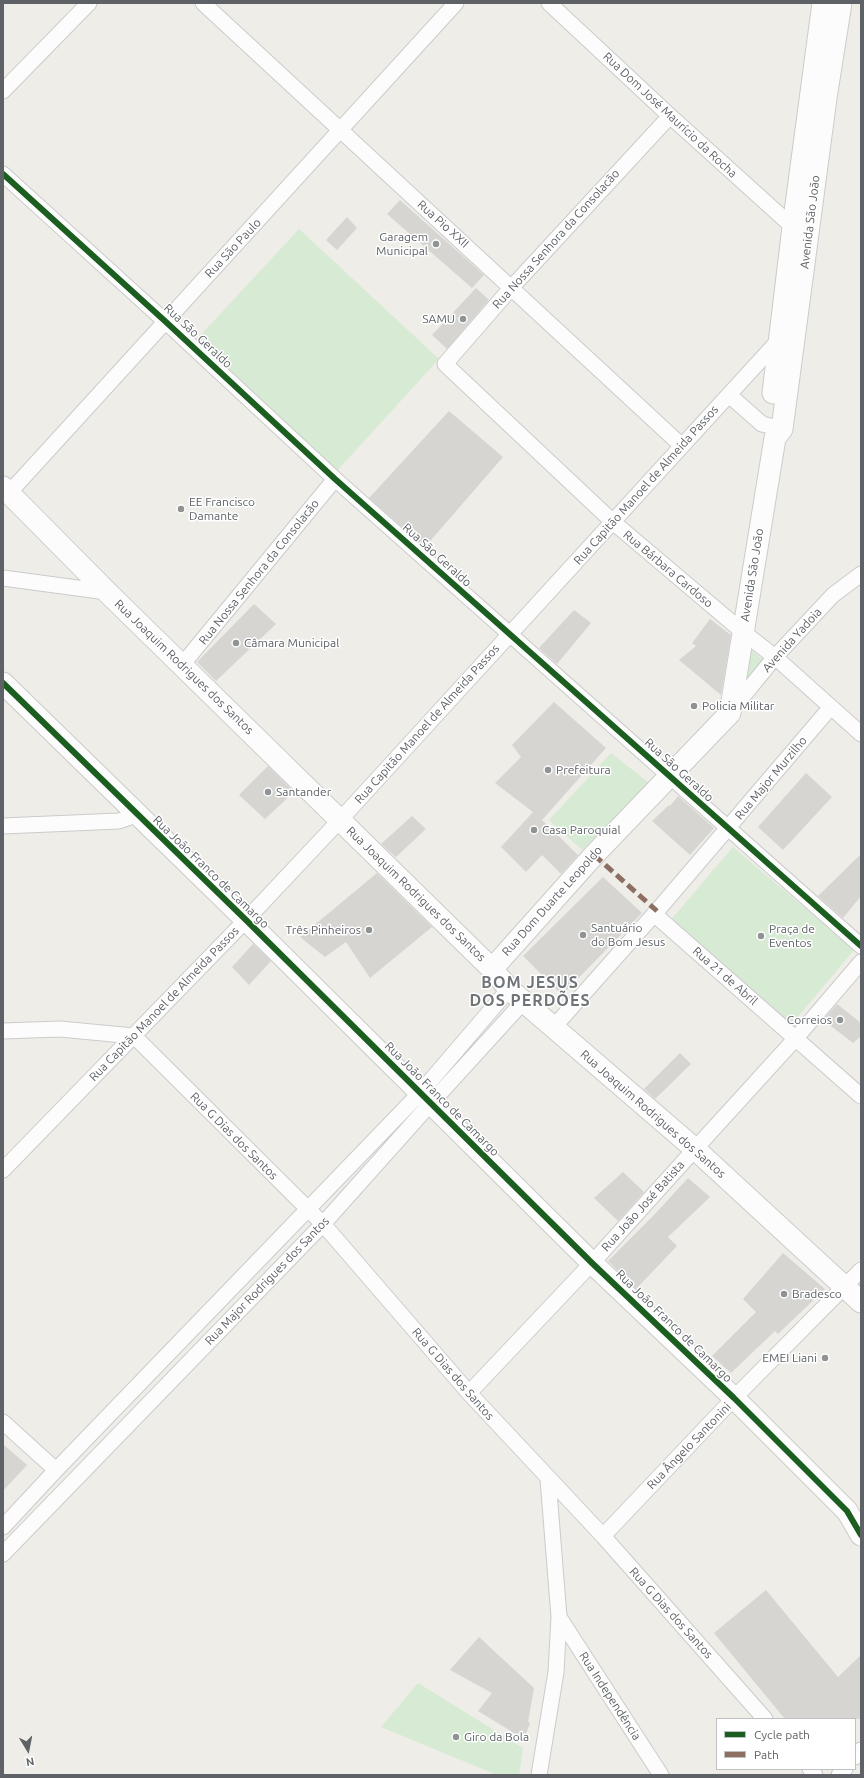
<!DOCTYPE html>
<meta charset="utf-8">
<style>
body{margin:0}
#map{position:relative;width:864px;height:1778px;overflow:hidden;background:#eeede8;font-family:Ubuntu,sans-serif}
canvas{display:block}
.frame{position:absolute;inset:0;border:4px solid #5e6267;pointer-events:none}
.legend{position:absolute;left:716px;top:1718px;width:140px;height:52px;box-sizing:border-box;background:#fff;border:1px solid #bfc0c2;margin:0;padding:5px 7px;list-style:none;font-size:12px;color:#5e6267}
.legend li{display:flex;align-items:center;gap:8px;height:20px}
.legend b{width:20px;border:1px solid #bfc0c2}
.north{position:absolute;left:8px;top:1730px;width:40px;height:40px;-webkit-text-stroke:3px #fff;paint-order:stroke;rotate:170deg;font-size:11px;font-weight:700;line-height:16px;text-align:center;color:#5e6267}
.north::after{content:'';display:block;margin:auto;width:14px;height:18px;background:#5e6267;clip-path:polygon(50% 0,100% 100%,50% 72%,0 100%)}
</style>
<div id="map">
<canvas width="864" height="1778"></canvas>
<div class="frame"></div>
<ul class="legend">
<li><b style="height:5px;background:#1b5e20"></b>Cycle path</li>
<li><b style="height:5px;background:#8d6e63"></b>Path</li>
</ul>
<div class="north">N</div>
</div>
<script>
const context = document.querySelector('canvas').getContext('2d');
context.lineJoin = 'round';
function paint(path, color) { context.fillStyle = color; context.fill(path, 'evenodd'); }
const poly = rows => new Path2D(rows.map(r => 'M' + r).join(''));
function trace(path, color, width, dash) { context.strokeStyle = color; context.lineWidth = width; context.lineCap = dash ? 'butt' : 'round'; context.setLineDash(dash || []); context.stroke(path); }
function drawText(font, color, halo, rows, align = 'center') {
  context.font = font + ' Ubuntu,sans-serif'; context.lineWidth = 3; context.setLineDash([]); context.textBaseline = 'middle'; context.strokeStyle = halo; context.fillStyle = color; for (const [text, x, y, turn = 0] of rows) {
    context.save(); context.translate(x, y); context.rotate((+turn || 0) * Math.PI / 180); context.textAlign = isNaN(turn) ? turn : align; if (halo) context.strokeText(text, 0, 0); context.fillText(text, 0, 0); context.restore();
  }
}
paint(poly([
 [299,229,439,359,336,472,197,339],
 [748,647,763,660,743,684],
 [611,753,649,783,582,850,549,820],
 [733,847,854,950,786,1031,669,922],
 [418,1683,523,1748,519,1775,497,1775,381,1727]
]), '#d7ead4');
paint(poly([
 [400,200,484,275,472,288,387,214],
 [347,217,357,228,337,250,326,240],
 [476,288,489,300,447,349,432,335],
 [449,411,503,457,425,547,369,498],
 [254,604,276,624,216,681,197,662],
 [574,610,591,623,557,664,539,648],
 [710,619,731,635,721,695,679,660,696,646,692,643],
 [554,702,606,748,542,820,578,855,561,874,542,855,526,872,501,847,533,812,495,783,521,757,512,745],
 [268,766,294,792,265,819,239,795],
 [806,773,832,797,783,850,758,827],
 [678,796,714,828,690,855,652,821,669,805,670,806],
 [412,816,426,829,396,857,381,844],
 [861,854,861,896,843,918,818,896],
 [377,873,432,927,370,978,346,942,325,957,300,937],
 [603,877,642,913,562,995,523,956],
 [253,944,271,961,249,985,232,967],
 [837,1004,861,1023,861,1036,853,1043,823,1020],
 [680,1053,691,1064,655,1099,644,1089],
 [623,1172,644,1192,618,1221,594,1198],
 [688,1178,710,1197,668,1237,677,1246,636,1289,608,1261,654,1215],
 [783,1253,825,1289,778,1334,775,1331,731,1373,712,1356,756,1312,743,1299],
 [3,1444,27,1465,3,1491],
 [766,1590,838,1677,861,1655,861,1719,785,1719,714,1633],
 [479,1637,534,1688,528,1722,530,1723,524,1739,478,1711,492,1693,450,1670]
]), '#d6d5d2');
const street = poly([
 [203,3,682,446],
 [549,3,670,116,793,227,801,229],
 [3,91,89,3],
 [670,116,512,287,445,364,613,522,743,632,775,657,861,734],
 [3,174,166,322,335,479,861,946],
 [729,395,762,424,782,429],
 [9,493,456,3],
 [3,578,107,592],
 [182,665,335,479],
 [730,712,775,657,833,595,861,574],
 [3,826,119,821,136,815],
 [654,914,861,1096],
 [553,1028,657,911,830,708],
 [3,1031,60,1029,134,1036],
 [134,1036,323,1224,469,1393,603,1536,765,1719],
 [3,1170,246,920,340,820,778,341],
 [469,1393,592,1263,695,1149,796,1038,861,962],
 [3,1422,56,1470],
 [3,1527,56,1470,420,1093,509,989],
 [603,1536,734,1398,861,1270],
 [3,1554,323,1224,431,1103,524,1001],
 [559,1617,661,1775],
 [855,1757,861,1750],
 [810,1769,815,1775],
 [539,1775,556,1672,559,1617,548,1479],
 [839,1775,845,1769]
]);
const secondary = poly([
 [773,393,793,227,823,3],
 [3,487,107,592,492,969,509,989,695,1149,861,1302],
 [3,683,246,920,592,1263,734,1398,847,1511,861,1535],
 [492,969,594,855,730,713,775,438,782,429,826,98,841,3]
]);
trace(street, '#cbcbcb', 17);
trace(secondary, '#cbcbca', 23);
trace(street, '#fcfcfc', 15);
trace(secondary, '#fcfcfc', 21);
trace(poly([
 [594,855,657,911]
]), '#8d6e63', 5, [10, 5]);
trace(poly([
 [3,174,166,322,335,479,861,946],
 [3,683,246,920,592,1263,734,1398,847,1511,861,1535]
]), '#1b5e20', 6);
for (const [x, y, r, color] of [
 [436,244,4,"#909394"],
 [463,319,4,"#909394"],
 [181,509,4,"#909394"],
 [236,643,4,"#909394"],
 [694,706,4,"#909394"],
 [548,770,4,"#909394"],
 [268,792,4,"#909394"],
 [534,830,4,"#909394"],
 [369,930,4,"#909394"],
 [583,935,4,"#909394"],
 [761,936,4,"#909394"],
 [840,1020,4,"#909394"],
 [784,1294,4,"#909394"],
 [825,1358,4,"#909394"],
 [456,1737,4,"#909394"]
]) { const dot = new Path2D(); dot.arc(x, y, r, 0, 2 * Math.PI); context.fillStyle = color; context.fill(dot); trace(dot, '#fff', 1.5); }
drawText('12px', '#5e6267', '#fff', [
 ["Rua Dom José Maurício da Rocha",670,115,43],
 ["Avenida São João",810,222,-83],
 ["Rua Pio XXII",443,224,42],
 ["Rua Nossa Senhora da Consolacão",556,239,-48],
 ["Rua São Paulo",233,248,-47],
 ["Rua São Geraldo",198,336,43],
 ["Rua Capitão Manoel de Almeida Passos",646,485,-48],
 ["Rua São Geraldo",437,555,42],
 ["Rua Bárbara Cardoso",668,569,40],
 ["Rua Nossa Senhora da Consolacão",259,572,-51],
 ["Avenida São João",752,575,-81],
 ["Avenida Yadoia",792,640,-48],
 ["Rua Joaquim Rodrigues dos Santos",184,667,44],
 ["Rua Capitão Manoel de Almeida Passos",427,724,-48],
 ["Rua São Geraldo",679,770,42],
 ["Rua Major Murzilho",771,778,-50],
 ["Rua João Franco de Camargo",211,872,44],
 ["Rua Joaquim Rodrigues dos Santos",416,894,44],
 ["Rua Dom Duarte Leopoldo",552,901,-48],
 ["Rua 21 de Abril",725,976,41],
 ["Rua Capitão Manoel de Almeida Passos",164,1004,-46],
 ["Rua João Franco de Camargo",442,1099,45],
 ["Rua Joaquim Rodrigues dos Santos",653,1114,41],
 ["Rua G Dias dos Santos",234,1136,45],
 ["Rua João José Batista",643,1206,-48],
 ["Rua Major Rodrigues dos Santos",267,1281,-46],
 ["Rua João Franco de Camargo",674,1326,44],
 ["Rua G Dias dos Santos",453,1374,49],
 ["Rua Ângelo Santonini",689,1446,-46],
 ["Rua G Dias dos Santos",671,1613,48],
 ["Rua Independência",610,1696,57]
]);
drawText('12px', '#5e6267', '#fff', [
 ["Garagem",428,237,"right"],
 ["Municipal",428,251,"right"],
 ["SAMU",455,319,"right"],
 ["EE Francisco",189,502],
 ["Damante",189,516],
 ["Câmara Municipal",244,643],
 ["Policia Militar",702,706],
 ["Prefeitura",556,770],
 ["Santander",276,792],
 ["Casa Paroquial",542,830],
 ["Santuário",591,928],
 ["do Bom Jesus",591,942],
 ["Praça de",769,929],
 ["Eventos",769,943],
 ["Três Pinheiros",361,930,"right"],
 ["Correios",832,1020,"right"],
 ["Bradesco",792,1294],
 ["EMEI Liani",817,1358,"right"],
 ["Giro da Bola",464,1737]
], 'left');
context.letterSpacing = '1px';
drawText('bold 16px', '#6f7479', '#fff', [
 ["BOM JESUS",530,983],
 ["DOS PERDÕES",530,1001]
]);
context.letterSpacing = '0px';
</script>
